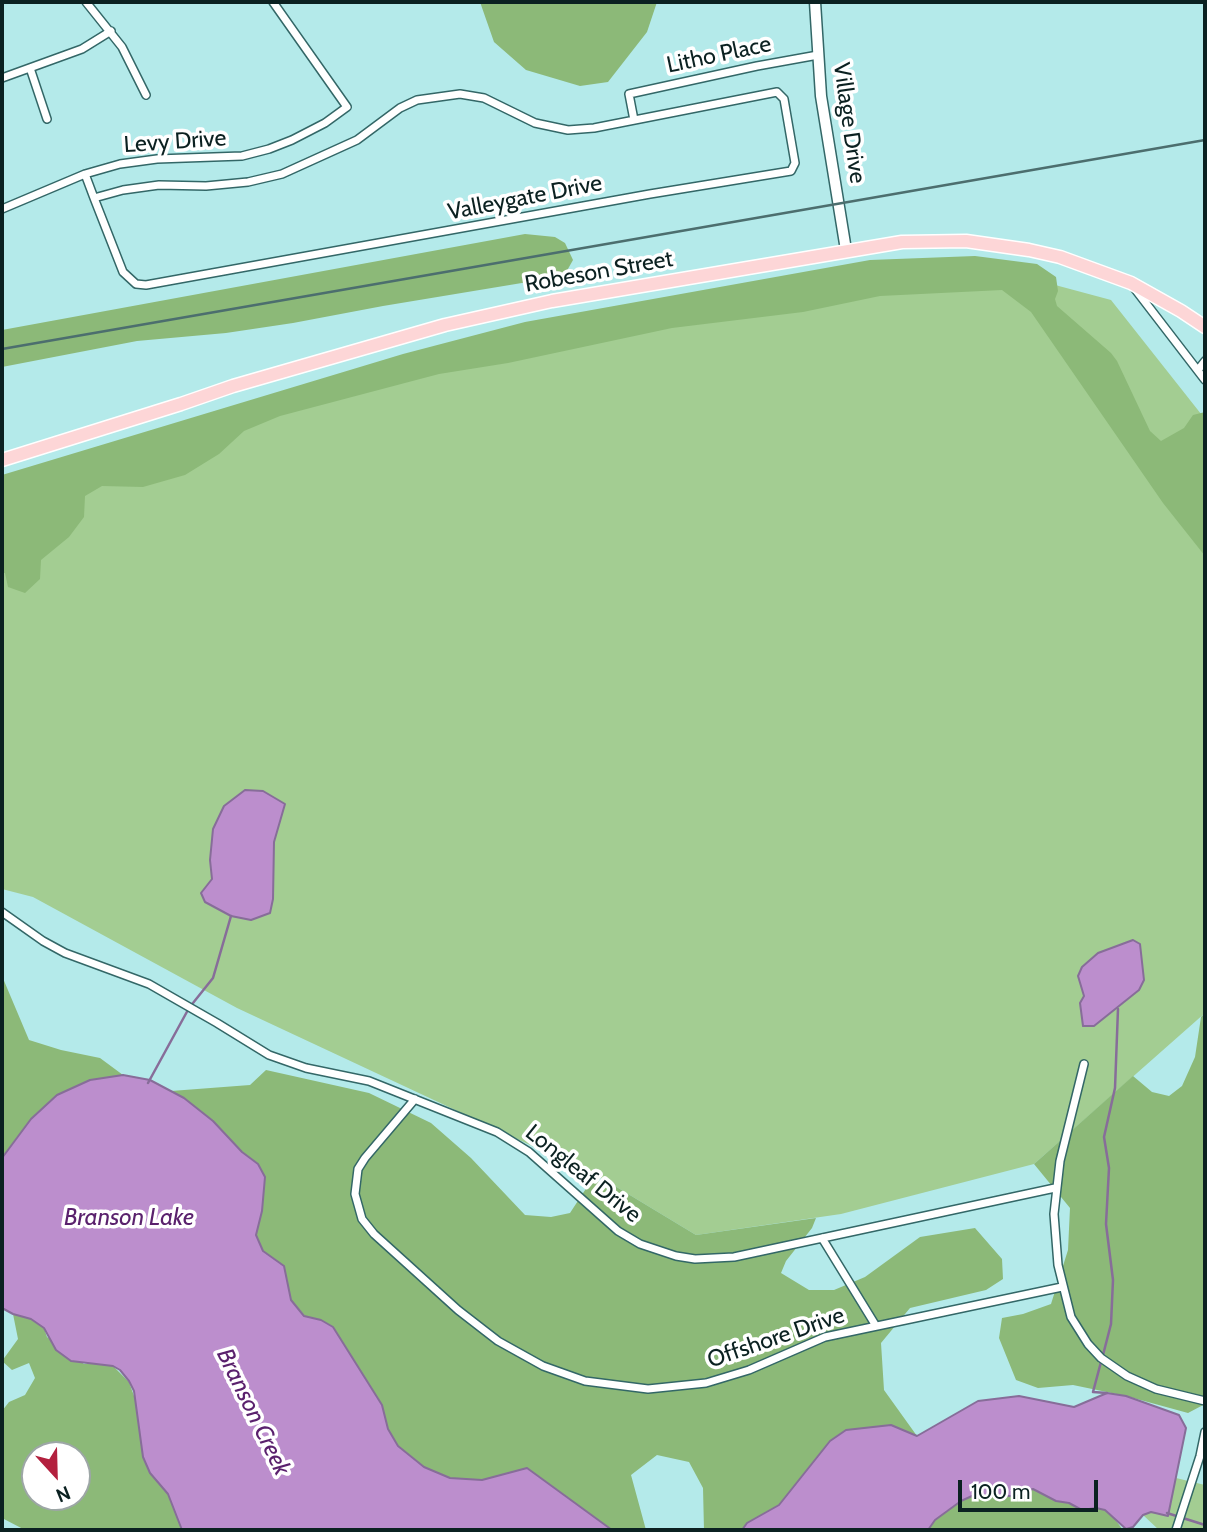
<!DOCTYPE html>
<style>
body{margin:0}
#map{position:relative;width:1207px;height:1532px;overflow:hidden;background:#b4eaea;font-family:Cabin,sans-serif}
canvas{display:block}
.frame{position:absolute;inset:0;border:4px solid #0b2121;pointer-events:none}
.north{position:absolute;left:21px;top:1441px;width:70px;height:70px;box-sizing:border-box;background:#fff;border:2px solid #9da6a6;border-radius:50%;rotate:158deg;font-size:19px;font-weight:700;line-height:28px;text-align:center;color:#0b2121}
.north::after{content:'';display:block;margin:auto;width:24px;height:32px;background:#b3203e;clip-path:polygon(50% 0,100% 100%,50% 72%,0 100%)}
.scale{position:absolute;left:958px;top:1480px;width:140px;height:32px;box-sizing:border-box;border:4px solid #0b2121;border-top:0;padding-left:9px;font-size:21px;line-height:24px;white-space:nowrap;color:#0b2121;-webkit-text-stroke:5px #fff;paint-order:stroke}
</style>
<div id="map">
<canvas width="1207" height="1532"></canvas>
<div class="frame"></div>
<div class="north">N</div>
<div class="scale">100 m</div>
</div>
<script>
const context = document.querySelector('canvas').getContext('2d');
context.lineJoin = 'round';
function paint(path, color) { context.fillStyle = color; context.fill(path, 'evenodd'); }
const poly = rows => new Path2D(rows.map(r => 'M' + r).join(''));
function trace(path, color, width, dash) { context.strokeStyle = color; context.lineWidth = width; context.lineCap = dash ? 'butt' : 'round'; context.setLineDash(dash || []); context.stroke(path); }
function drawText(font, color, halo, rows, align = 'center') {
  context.font = font + ' Cabin,sans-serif'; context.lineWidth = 7; context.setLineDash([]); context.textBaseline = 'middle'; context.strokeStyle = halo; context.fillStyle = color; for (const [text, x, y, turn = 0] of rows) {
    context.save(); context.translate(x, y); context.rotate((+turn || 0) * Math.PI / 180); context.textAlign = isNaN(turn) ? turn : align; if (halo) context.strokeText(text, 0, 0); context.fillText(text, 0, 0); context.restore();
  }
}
paint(poly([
 [988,267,1111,300,1205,419,1205,1013,1034,1164,841,1214,696,1235,605,1180,237,1008,33,897,2,889,2,492,543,329],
 [1176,1478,1205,1485,1205,1530,1159,1530,1143,1515,1151,1512,1168,1515]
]), '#a3cd92');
paint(poly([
 [480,2,657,2,647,32,608,82,580,86,526,70,494,42],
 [525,234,555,237,565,243,573,260,564,276,383,306,293,323,226,333,137,341,2,367,2,330],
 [975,256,1037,264,1056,277,1058,291,1055,299,1057,306,1111,353,1117,361,1150,431,1161,441,1184,428,1193,415,1205,412,1205,556,1163,503,1031,312,1002,290,880,296,803,312,672,328,508,363,439,374,280,416,244,431,219,454,185,475,143,487,102,486,85,496,84,517,69,537,41,560,40,579,25,593,8,587,5,573,2,573,2,475,403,354,525,322,870,260],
 [2,976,29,1040,61,1050,100,1058,123,1075,90,1080,31,1119,2,1158],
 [1205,1013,1205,1404,1188,1413,1126,1396,1073,1385,1038,1388,1016,1380,999,1338,1002,1318,1023,1314,1051,1304,1068,1250,1070,1208,1034,1164,1133,1076,1152,1092,1169,1096,1182,1086,1195,1057,1201,1017],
 [266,1070,369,1093,431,1123,471,1158,525,1215,551,1217,570,1213,589,1184,605,1180,696,1235,816,1218,812,1228,786,1261,781,1273,809,1290,834,1290,865,1277,920,1237,975,1228,1002,1259,1003,1279,986,1290,910,1308,881,1343,884,1390,917,1436,891,1425,830,1441,779,1505,747,1523,742,1530,704,1530,703,1488,689,1462,657,1455,631,1475,646,1530,612,1530,527,1468,482,1480,450,1478,424,1467,398,1446,388,1429,382,1405,333,1327,321,1320,305,1316,291,1300,284,1266,263,1251,256,1235,262,1211,258,1164,242,1152,213,1121,171,1091,250,1085],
 [13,1314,31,1319,44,1328,47,1337,84,1364,103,1363,113,1366,129,1382,182,1530,25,1530,2,1518,2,1411,9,1402,25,1395,35,1378,29,1363,12,1370,2,1361,18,1339],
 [35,1455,77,1455,77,1497,35,1497],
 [1033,1489,1056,1501,1105,1510,1111,1514,1123,1530,928,1530,935,1520,961,1501,972,1496,1013,1496]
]), '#8cb978');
const water = poly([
 [245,790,263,791,285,804,274,842,273,899,270,913,251,920,231,916,205,902,201,893,212,879,210,860,213,829,224,806,245,790],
 [1133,940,1140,944,1144,980,1139,990,1094,1026,1083,1026,1080,1003,1084,996,1078,976,1082,967,1098,953,1133,940],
 [123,1075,150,1080,184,1098,213,1121,242,1152,258,1164,265,1177,262,1211,256,1235,263,1251,284,1266,291,1300,304,1316,321,1320,333,1327,382,1405,388,1429,398,1446,424,1467,450,1478,482,1480,527,1468,612,1530,182,1530,168,1494,150,1473,143,1457,134,1391,129,1381,120,1370,113,1366,71,1361,56,1350,44,1328,31,1319,13,1314,2,1308,2,1158,31,1119,57,1095,90,1080,123,1075],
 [1107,1393,1126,1396,1179,1415,1186,1428,1168,1516,1151,1512,1143,1515,1133,1527,1126,1529,1105,1510,1096,1508,1082,1510,1069,1503,1056,1501,1033,1489,1013,1496,972,1496,961,1501,935,1520,928,1530,742,1530,747,1523,779,1505,830,1441,846,1430,891,1425,917,1436,978,1401,1019,1396,1074,1407,1107,1393]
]);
paint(water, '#bc8ecd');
trace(water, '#876d99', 2);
trace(poly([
 [148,1083,189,1008,213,978,231,916],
 [1103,1355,1111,1324,1113,1280,1106,1224,1109,1168,1104,1137,1115,1088,1118,1009],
 [1101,1362,1093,1392,1107,1393],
 [1167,1513,1205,1525]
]), '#876d99', 2.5);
const street = poly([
 [86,2,122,47,146,95],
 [30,68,47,119],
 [2,78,82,49,111,31],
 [634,120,629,94,757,66,818,55],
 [85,174,94,198,123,272,136,284,146,285,650,194,791,171,795,163,784,99,777,92,594,128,568,130,535,123,484,98,460,94,417,100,400,108,357,140,282,174,248,182,206,186,159,185,123,190,94,198],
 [2,209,85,174,120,164,157,159,242,156,269,149,292,140,325,123,347,107,273,2],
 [1135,289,1205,380],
 [1198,370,1205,361],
 [2,912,43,941,65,953,149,984,217,1023,269,1055,306,1068,369,1081,497,1132,529,1152,618,1231,640,1244,676,1256,695,1259,734,1257,1055,1188],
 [1084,1064,1060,1161,1054,1214,1058,1265,1071,1317,1088,1344,1101,1358,1127,1376,1156,1389,1205,1401],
 [415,1099,365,1158,358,1169,355,1194,362,1219,374,1234,458,1310,498,1341,543,1366,585,1381,648,1389,706,1383,749,1370,825,1337,1062,1287],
 [822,1238,876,1326],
 [1176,1530,1200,1456,1205,1432]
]);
const secondary = poly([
 [815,2,821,96,846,250]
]);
const primary = poly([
 [2,460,181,404,233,386,445,325,552,301,902,242,966,241,1029,250,1060,257,1131,283,1181,311,1205,327]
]);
trace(street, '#336767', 10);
trace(secondary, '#336767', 13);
trace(primary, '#fff', 15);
trace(street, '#fff', 7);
trace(secondary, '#fff', 10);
trace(primary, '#fdd6d7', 12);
trace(poly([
 [2,349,1205,140]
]), '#4c6e6e', 2.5);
drawText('23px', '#0b2121', '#fff', [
 ["Litho Place",719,55,-12],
 ["Village Drive",849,123,82],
 ["Levy Drive",175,142,-4],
 ["Valleygate Drive",525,198,-11],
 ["Robeson Street",599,272,-10],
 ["Longleaf Drive",583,1174,39],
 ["Offshore Drive",776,1338,-19]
]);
drawText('italic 24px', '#5a216d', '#fff', [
 ["Branson Lake",129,1218],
 ["Branson Creek",253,1412,64]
]);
</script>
